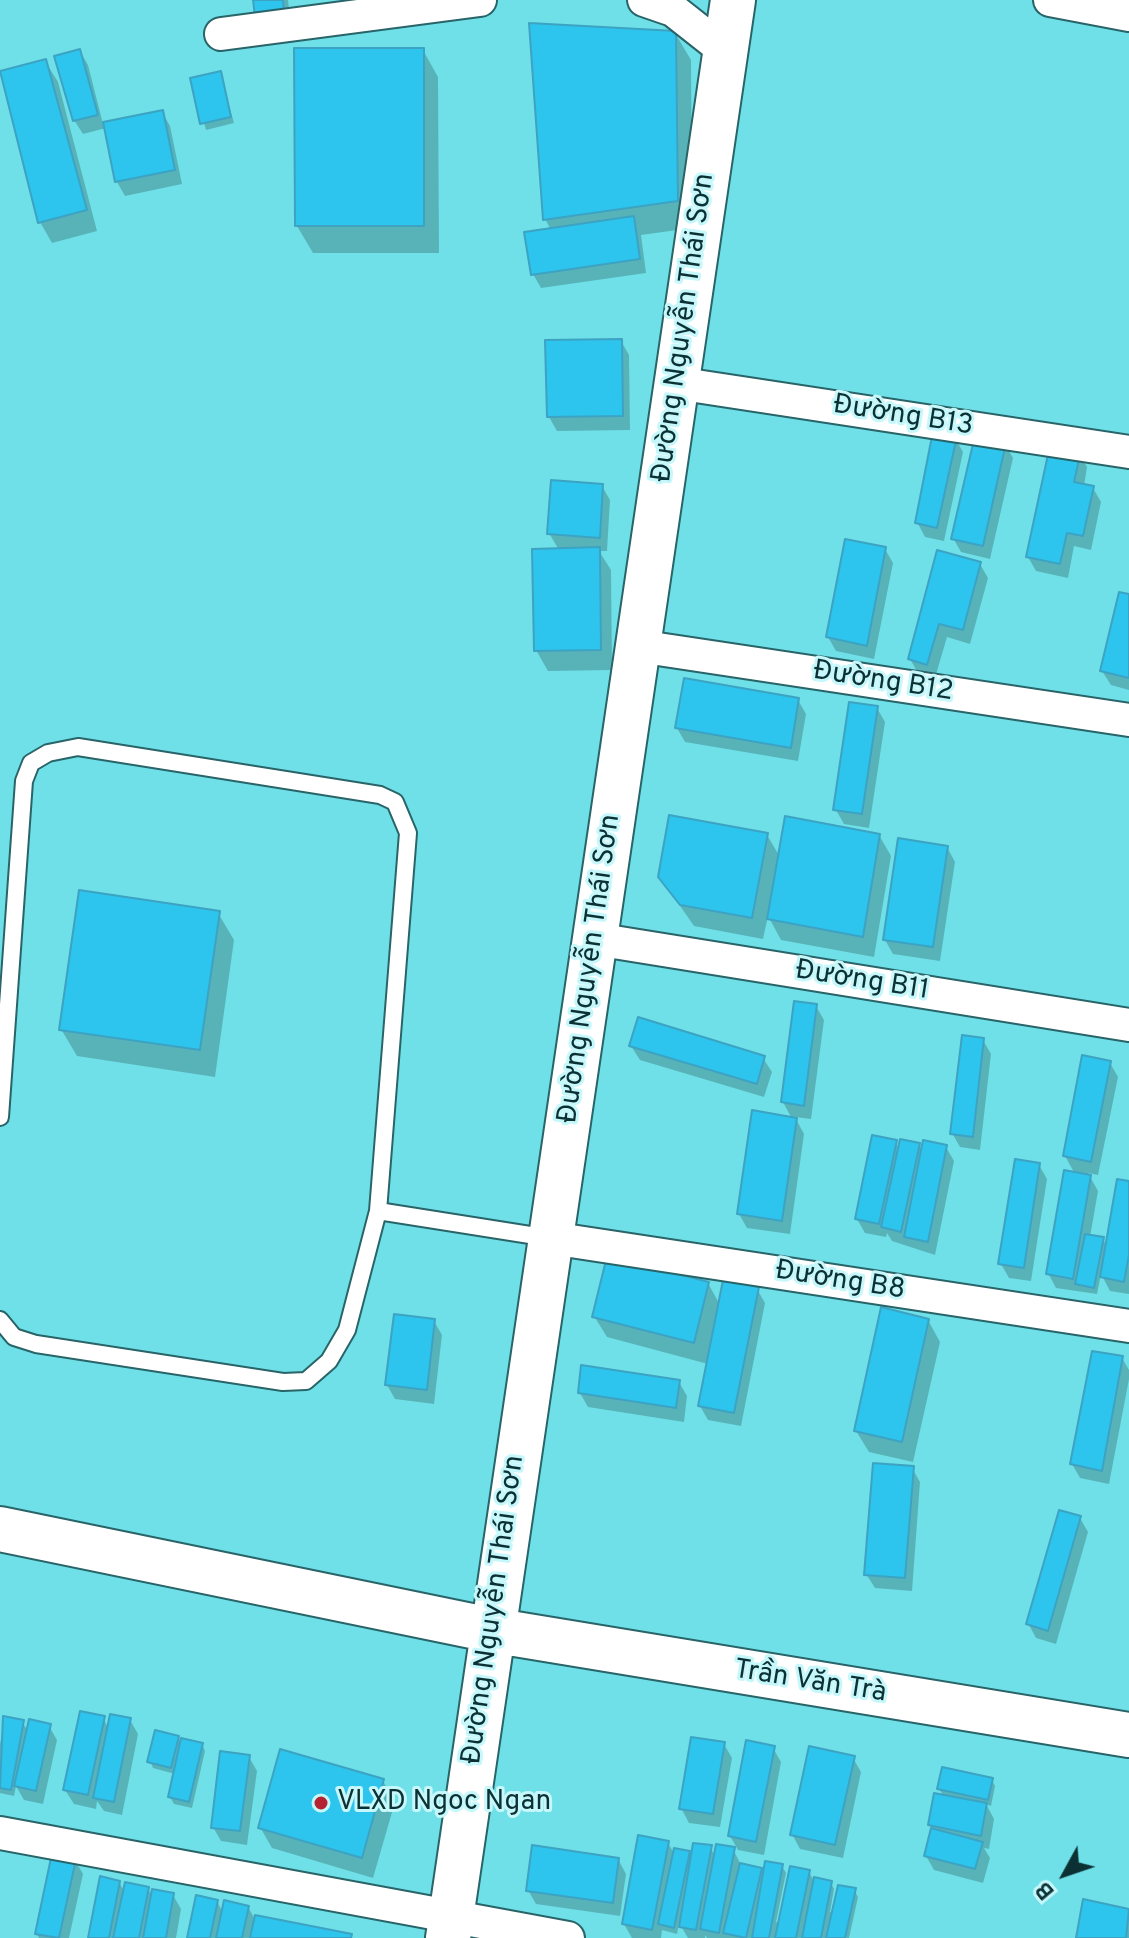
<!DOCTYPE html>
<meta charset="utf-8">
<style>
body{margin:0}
#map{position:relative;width:1129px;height:1938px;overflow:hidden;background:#6fe0e8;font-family:Overpass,sans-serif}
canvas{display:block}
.north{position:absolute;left:1025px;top:1834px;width:80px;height:80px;-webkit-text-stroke:6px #c5f7fb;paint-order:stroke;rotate:230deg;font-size:22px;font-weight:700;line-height:32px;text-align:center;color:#0c3134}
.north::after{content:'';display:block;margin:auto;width:28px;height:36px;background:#0c3134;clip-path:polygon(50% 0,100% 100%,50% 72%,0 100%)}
</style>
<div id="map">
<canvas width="1129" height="1938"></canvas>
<div class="north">B</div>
</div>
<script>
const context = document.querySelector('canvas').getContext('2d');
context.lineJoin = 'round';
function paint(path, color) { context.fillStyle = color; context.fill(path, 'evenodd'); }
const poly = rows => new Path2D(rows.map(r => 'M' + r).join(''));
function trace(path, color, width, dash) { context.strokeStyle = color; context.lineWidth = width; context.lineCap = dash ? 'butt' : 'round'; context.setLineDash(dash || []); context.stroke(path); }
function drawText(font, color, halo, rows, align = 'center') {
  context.font = font + ' Overpass,sans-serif'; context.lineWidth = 6; context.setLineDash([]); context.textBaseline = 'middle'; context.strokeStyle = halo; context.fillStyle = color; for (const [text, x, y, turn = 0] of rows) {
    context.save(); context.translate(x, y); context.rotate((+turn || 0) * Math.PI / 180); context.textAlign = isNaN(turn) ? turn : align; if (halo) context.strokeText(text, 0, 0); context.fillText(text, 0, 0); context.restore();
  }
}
paint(poly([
 [255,0,288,0,291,27],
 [675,33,691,60,692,228,641,235,646,273,541,288,533,274,551,230,545,219],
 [423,50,438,77,439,253,313,253,297,226],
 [80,51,88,65,103,124,162,112,170,126,182,184,125,196,117,182,106,128,83,134,74,120],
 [45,61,58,82,97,231,52,243,40,222,0,73],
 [220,73,234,123,206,130,192,79],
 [621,341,629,355,630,430,557,431,549,417],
 [955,438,963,452,944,541,925,537,917,522],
 [1005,444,1013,458,990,559,961,552,953,538],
 [1079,453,1087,467,1084,486,1093,488,1101,502,1091,550,1074,546,1068,578,1036,571,1028,557],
 [602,486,610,500,607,551,599,551,611,570,612,670,548,671,536,650,559,550,549,533],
 [885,549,893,563,874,659,836,651,828,637],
 [980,564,988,578,970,644,947,637,935,678,918,673,910,659],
 [1129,596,1129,690,1111,685,1102,671],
 [798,700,806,714,798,761,685,742,677,728],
 [877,708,885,722,869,828,844,824,836,810],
 [767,835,780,857,879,835,891,856,874,957,781,940,768,916,763,939,694,926,660,877],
 [947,847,955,862,940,961,893,954,885,940],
 [218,913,234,940,215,1077,77,1056,61,1029],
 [816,1006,824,1020,811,1119,795,1117,804,1134,790,1234,747,1228,739,1214,792,1119,783,1102],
 [983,1040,991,1054,980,1150,960,1147,952,1133],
 [631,1046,763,1058,772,1072,764,1097,640,1060],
 [1110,1063,1118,1077,1098,1175,1088,1173,1098,1191,1090,1237,1103,1239,1107,1247,1129,1183,1129,1294,1110,1291,1101,1274,1097,1294,1056,1288,1048,1273,1075,1174,1065,1156],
 [895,1142,900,1150,919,1145,923,1151,946,1147,954,1161,935,1255,892,1241,887,1233,886,1237,865,1233,857,1219],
 [1039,1165,1047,1179,1031,1281,1009,1278,1001,1264],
 [708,1283,720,1305,757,1289,765,1303,741,1426,708,1420,700,1406,708,1364,607,1337,594,1316],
 [928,1320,940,1342,913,1462,869,1452,856,1431],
 [434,1321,442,1335,434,1404,395,1399,387,1385],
 [1122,1358,1129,1370,1129,1379,1109,1484,1080,1478,1072,1464],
 [679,1382,687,1396,684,1422,588,1407,580,1393],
 [912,1468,920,1482,912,1591,875,1588,866,1574],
 [1080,1518,1088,1532,1056,1644,1036,1638,1028,1623],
 [103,1718,109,1729,130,1720,138,1734,122,1815,104,1811,97,1801,96,1809,74,1804,65,1790],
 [5,1719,22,1722,28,1731,49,1726,57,1740,43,1804,24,1800,16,1786,14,1796,0,1793,0,1744],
 [178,1738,182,1745,202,1744,205,1751,192,1808,174,1804,170,1797,175,1774,153,1768,150,1761],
 [724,1744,732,1758,720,1827,689,1823,681,1808],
 [773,1748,781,1762,764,1855,738,1850,730,1836],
 [249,1757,257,1771,247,1845,221,1841,213,1827],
 [853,1758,861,1772,843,1858,800,1849,792,1834],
 [992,1780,995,1786,991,1806,986,1804,994,1819,989,1849,984,1848,990,1858,983,1883,934,1870,926,1856,933,1830,930,1825,944,1796,939,1789],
 [383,1781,395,1802,373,1878,272,1848,260,1827],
 [668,1843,675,1855,689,1853,692,1859,710,1847,715,1856,733,1849,741,1865,760,1870,764,1877,782,1866,786,1873,776,1922,780,1923,809,1872,813,1879,831,1883,834,1889,830,1912,834,1913,854,1890,858,1897,849,1938,707,1938,705,1935,705,1938,688,1938,679,1923,677,1934,662,1930,661,1938,632,1938,624,1924],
 [618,1859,626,1874,620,1916,536,1904,528,1890],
 [75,1860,83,1874,69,1938,39,1938,37,1934],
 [119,1882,125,1893,148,1889,153,1897,173,1895,181,1909,176,1938,90,1938],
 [217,1901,223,1913,248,1907,256,1921,352,1938,190,1938],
 [1085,1901,1129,1911,1129,1938,1078,1938]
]), '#0003');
const building = poly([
 [253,0,283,0,284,13,255,17,253,0],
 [529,23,676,31,678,201,543,220,529,23],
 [294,48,424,48,424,226,295,226,294,48],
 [80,49,98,115,73,121,54,56,80,49],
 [46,59,87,210,38,223,0,71,46,59],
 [221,71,231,117,200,124,190,78,221,71],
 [163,110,175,170,115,182,103,122,163,110],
 [634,216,640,259,531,275,524,232,634,216],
 [622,339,623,416,547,417,545,340,622,339],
 [933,431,957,436,937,528,915,523,933,431],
 [975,435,1006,443,983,546,951,539,975,435],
 [1050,445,1081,451,1074,482,1094,486,1083,536,1067,533,1060,564,1026,557,1050,445],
 [551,480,603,484,600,538,547,534,551,480],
 [845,539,886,547,867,646,826,637,845,539],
 [600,547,601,650,534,651,532,549,600,547],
 [937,550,981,562,963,630,939,624,927,665,908,659,937,550],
 [1119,592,1129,594,1129,678,1100,671,1119,592],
 [684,678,799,698,791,748,675,728,684,678],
 [849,702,878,706,862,814,833,810,849,702],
 [669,815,768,833,752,918,680,905,658,877,669,815],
 [785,816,880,834,863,937,767,919,785,816],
 [898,838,948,846,933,947,883,940,898,838],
 [79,890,220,911,200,1050,59,1030,79,890],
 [794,1001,817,1004,804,1106,781,1102,794,1001],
 [638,1017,765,1056,757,1084,629,1046,638,1017],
 [962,1035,984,1038,973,1137,950,1134,962,1035],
 [1082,1055,1111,1061,1091,1162,1063,1156,1082,1055],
 [752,1110,797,1118,782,1221,737,1214,752,1110],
 [872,1135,897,1140,879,1224,855,1219,872,1135],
 [900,1139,920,1143,901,1232,881,1227,900,1139],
 [923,1140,947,1145,928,1242,904,1237,923,1140],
 [1015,1159,1040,1163,1024,1268,998,1264,1015,1159],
 [1064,1170,1091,1175,1073,1279,1046,1274,1064,1170],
 [1117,1179,1129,1181,1129,1255,1124,1282,1100,1277,1117,1179],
 [1085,1234,1104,1237,1094,1288,1075,1284,1085,1234],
 [607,1256,709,1282,694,1343,592,1317,607,1256],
 [723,1280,759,1287,734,1413,698,1406,723,1280],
 [881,1307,929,1319,902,1442,854,1431,881,1307],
 [394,1314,435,1319,427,1390,385,1385,394,1314],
 [1092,1351,1123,1356,1102,1471,1070,1464,1092,1351],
 [581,1365,680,1380,676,1408,578,1393,581,1365],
 [873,1463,914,1466,905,1578,864,1575,873,1463],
 [1059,1510,1081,1516,1048,1631,1026,1624,1059,1510],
 [80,1711,105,1716,88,1795,63,1790,80,1711],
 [110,1714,131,1718,114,1802,93,1798,110,1714],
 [3,1716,24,1720,11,1790,0,1788,3,1716],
 [29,1719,51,1724,36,1791,14,1786,29,1719],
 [155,1730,179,1736,171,1768,147,1762,155,1730],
 [691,1737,725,1742,713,1814,679,1809,691,1737],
 [181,1738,203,1743,189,1802,168,1797,181,1738],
 [746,1740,775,1746,756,1842,728,1836,746,1740],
 [809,1746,855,1756,835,1845,790,1835,809,1746],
 [280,1749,384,1779,362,1858,258,1828,280,1749],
 [220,1751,250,1755,240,1831,211,1828,220,1751],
 [942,1767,993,1778,988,1800,937,1789,942,1767],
 [934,1793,987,1803,981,1836,928,1825,934,1793],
 [931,1828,983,1842,975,1869,924,1856,931,1828],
 [638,1835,669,1841,652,1930,622,1924,638,1835],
 [693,1843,712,1845,696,1930,679,1927,693,1843],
 [716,1844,735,1847,719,1933,700,1929,716,1844],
 [532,1845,619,1858,613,1903,526,1891,532,1845],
 [674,1848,690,1851,674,1928,658,1924,674,1848],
 [52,1853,76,1859,59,1938,35,1934,52,1853],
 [765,1861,783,1864,769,1938,752,1938,765,1861],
 [740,1863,762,1868,746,1938,723,1933,740,1863],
 [790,1866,810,1870,796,1938,775,1938,790,1866],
 [100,1876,120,1881,109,1938,88,1938,100,1876],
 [814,1877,832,1881,821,1938,802,1938,814,1877],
 [125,1882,149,1887,139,1938,113,1938,125,1882],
 [838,1885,856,1888,845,1938,826,1938,838,1885],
 [152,1889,174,1893,166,1938,143,1938,152,1889],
 [196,1895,218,1900,210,1938,187,1938,196,1895],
 [1083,1899,1129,1909,1126,1938,1076,1938,1083,1899],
 [224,1900,249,1906,242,1938,216,1938,224,1900],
 [255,1915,352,1934,351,1938,250,1938,255,1915]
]);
paint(building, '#2dc4ee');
trace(building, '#3ca3c2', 2);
const lane = poly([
 [0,1117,24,781,31,763,48,753,78,747,380,795,395,802,408,833,378,1211],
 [0,1320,14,1337,36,1344,283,1382,306,1381,329,1361,347,1330,378,1211,549,1238]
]);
const street = poly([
 [644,0,673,10,725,51],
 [1050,0,1129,15],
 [221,34,480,0],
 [676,383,1129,452],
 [638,646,1129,720],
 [595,939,1129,1025],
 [551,1238,1129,1326],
 [0,1833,568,1938]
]);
const secondary = poly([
 [0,1529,491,1630,1129,1735],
 [448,1938,733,0]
]);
trace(lane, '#286468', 20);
trace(street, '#286468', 36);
trace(secondary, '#286468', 48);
trace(lane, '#fff', 16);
trace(street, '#fff', 32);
trace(secondary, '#fff', 44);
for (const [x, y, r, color] of [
 [321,1803,8,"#b52332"]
]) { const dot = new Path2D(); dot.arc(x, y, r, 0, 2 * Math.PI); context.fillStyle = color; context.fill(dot); trace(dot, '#c5f7fb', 3); }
drawText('28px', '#0c3134', '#c5f7fb', [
 ["Đường Nguyễn Thái Sơn",685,328,-82],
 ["Đường B13",903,417,9],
 ["Đường B12",883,683,9],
 ["Đường Nguyễn Thái Sơn",591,969,-82],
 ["Đường B11",862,982,9],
 ["Đường B8",840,1282,9],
 ["Đường Nguyễn Thái Sơn",495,1610,-82],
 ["Trần Văn Trà",810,1683,9]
]);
drawText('28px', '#0c3134', '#c5f7fb', [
 ["VLXD Ngoc Ngan",337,1803]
], 'left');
</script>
